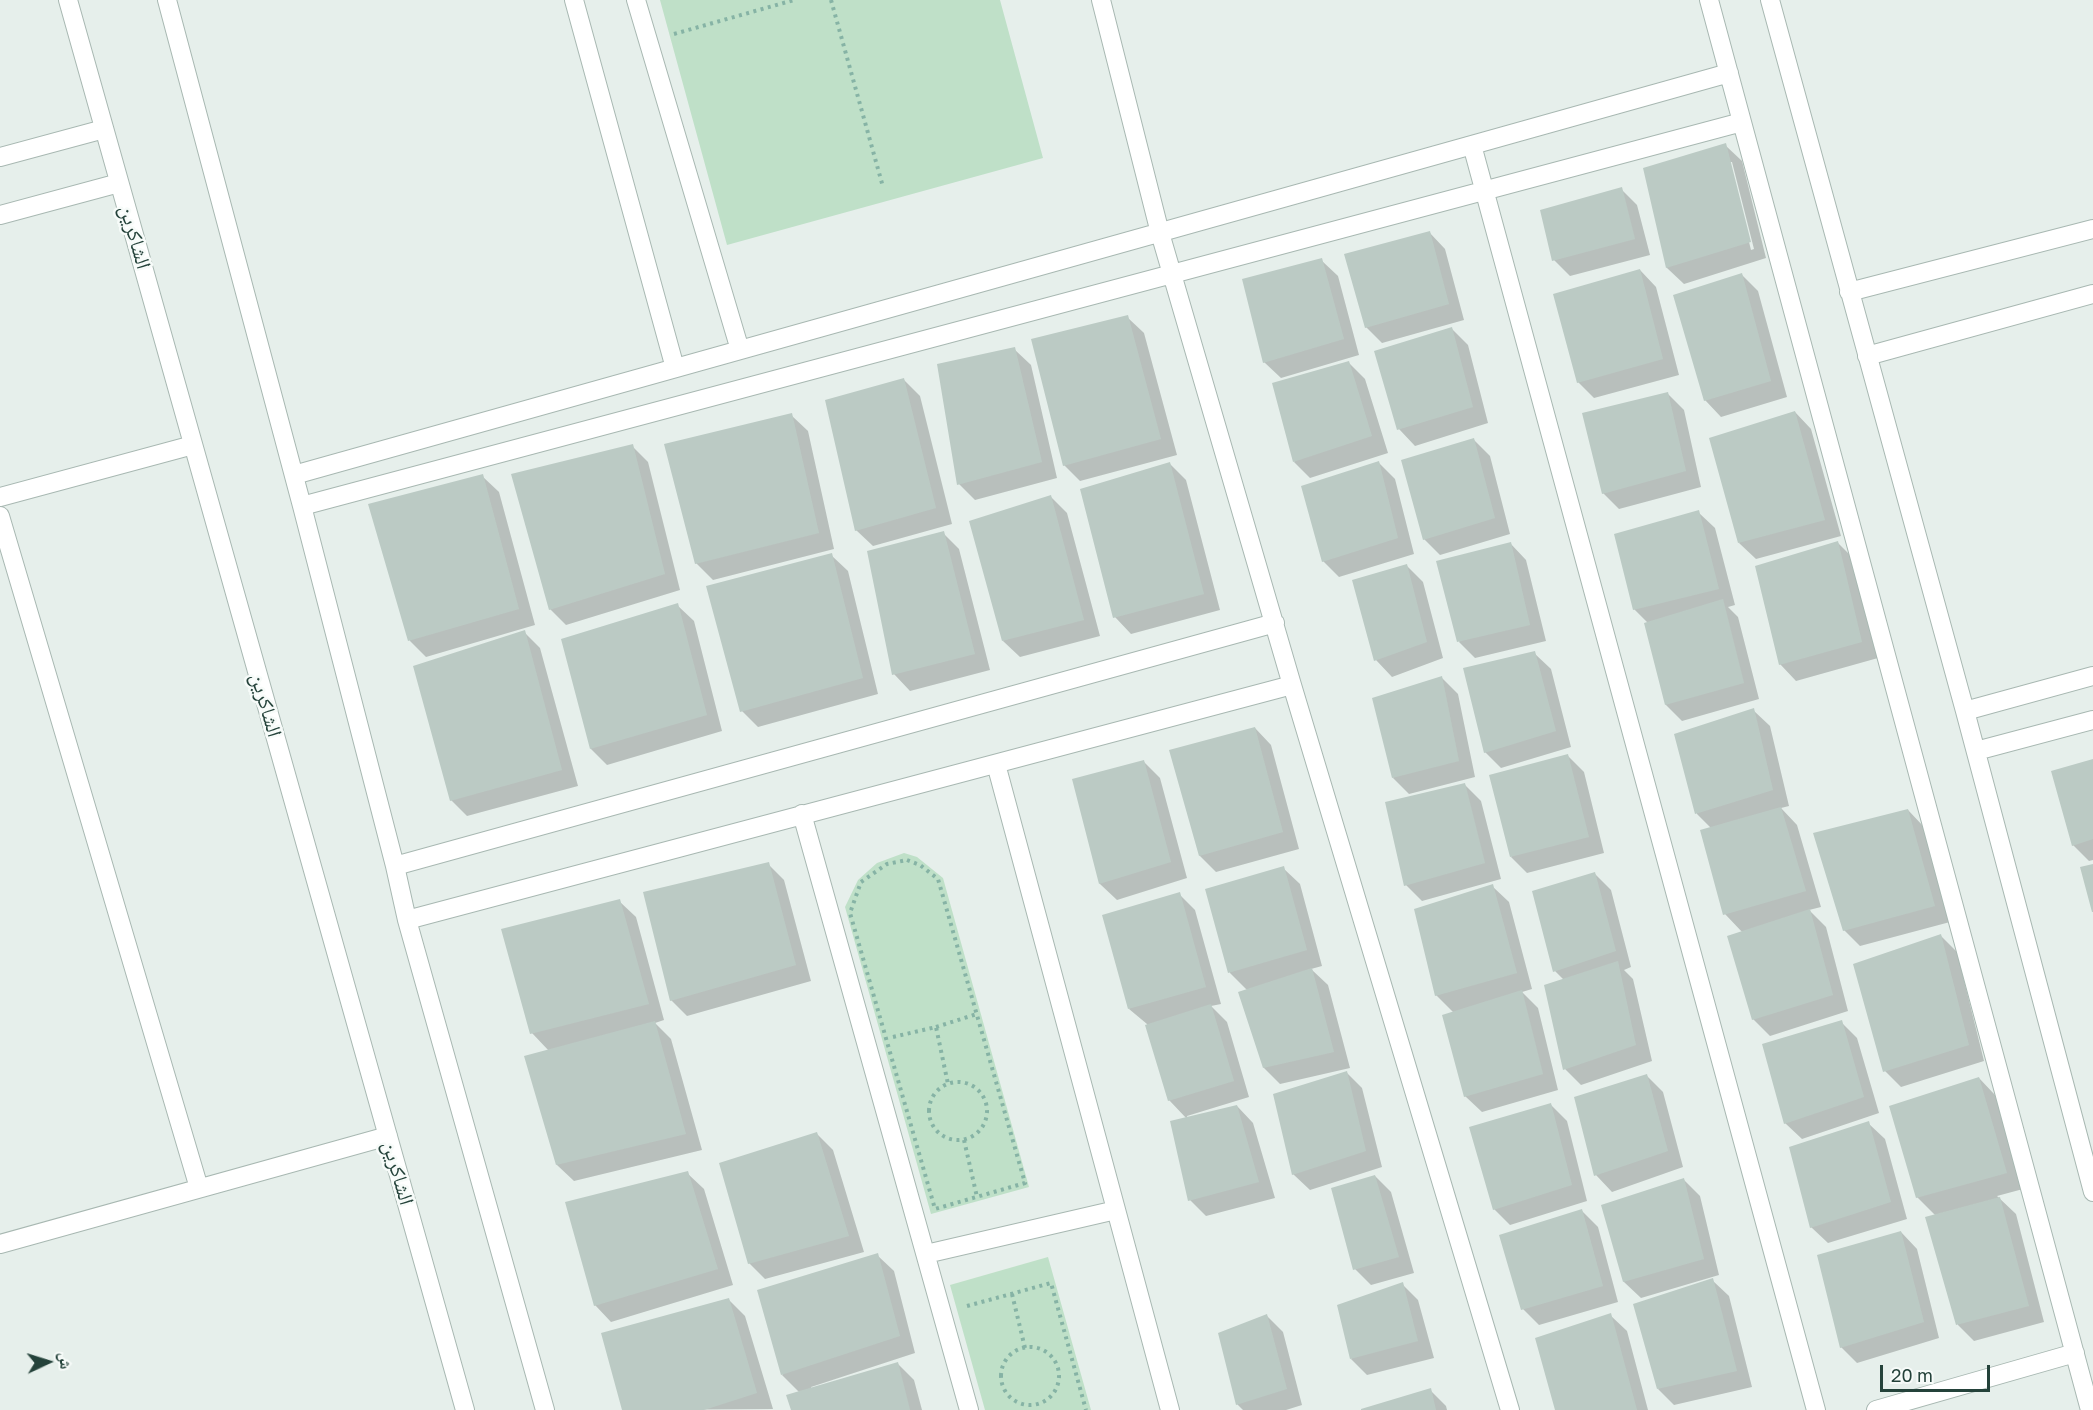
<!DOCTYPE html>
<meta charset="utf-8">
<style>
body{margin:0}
#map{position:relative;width:2093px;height:1410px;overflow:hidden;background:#e6efeb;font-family:"Golos Text","Noto Naskh Arabic",sans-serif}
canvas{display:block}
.north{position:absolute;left:18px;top:1332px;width:60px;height:60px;-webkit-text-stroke:4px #f7fbf9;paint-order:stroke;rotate:86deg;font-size:16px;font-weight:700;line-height:24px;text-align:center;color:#24423a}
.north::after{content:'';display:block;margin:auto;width:21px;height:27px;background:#24423a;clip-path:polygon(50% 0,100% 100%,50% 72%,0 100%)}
.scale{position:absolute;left:1880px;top:1365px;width:110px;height:27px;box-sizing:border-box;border:3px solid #24423a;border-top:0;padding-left:8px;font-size:18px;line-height:21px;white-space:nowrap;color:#24423a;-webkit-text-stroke:4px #f7fbf9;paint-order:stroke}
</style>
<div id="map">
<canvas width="2093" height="1410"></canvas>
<div class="north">ش</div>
<div class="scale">20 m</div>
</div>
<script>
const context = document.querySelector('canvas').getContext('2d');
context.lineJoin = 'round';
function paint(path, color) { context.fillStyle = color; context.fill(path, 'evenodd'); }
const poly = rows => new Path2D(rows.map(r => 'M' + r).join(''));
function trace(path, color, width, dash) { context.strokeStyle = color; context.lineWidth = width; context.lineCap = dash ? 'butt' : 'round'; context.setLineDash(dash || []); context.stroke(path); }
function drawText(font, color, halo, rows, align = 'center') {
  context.font = font + ' "Golos Text","Noto Naskh Arabic",sans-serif'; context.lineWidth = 5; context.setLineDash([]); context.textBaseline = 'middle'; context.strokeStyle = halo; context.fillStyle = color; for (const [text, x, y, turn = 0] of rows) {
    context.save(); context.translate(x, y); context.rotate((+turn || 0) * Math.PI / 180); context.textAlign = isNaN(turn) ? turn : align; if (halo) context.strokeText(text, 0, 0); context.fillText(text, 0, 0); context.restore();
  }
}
paint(poly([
 [660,0,1000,0,1043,158,727,245],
 [904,853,917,857,943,878,1029,1187,931,1214,845,907,858,880,877,863],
 [1048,1257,1091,1410,985,1410,950,1285]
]), '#bfe0c8');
paint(poly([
 [1725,145,1742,161,1766,258,1684,284,1667,268,1644,169],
 [1729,162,1732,162,1754,249,1751,250],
 [1621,189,1637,205,1650,255,1570,276,1554,260],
 [1429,232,1445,249,1464,320,1382,343,1366,327],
 [1321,260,1338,276,1359,355,1281,378,1264,362],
 [1640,270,1656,287,1679,375,1594,398,1578,382],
 [1742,275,1758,291,1787,397,1721,417,1705,400],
 [1127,317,1144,333,1177,455,1080,481,1064,465],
 [1452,329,1468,345,1488,423,1415,446,1399,429],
 [1014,349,1031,365,1057,478,975,500,959,484],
 [1349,363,1365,379,1388,453,1310,478,1294,462],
 [904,380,920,396,952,524,873,546,856,530],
 [1668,394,1684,410,1701,487,1619,509,1603,493],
 [1795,412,1811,429,1841,536,1756,559,1739,543],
 [791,415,808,431,834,549,713,580,696,563],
 [1474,440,1490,456,1510,534,1440,555,1424,539],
 [632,446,648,462,680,590,566,625,550,609],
 [1379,463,1395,479,1414,554,1339,577,1323,561],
 [1170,464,1186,480,1220,610,1131,634,1115,617],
 [482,476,499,492,535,625,426,657,410,641,370,505],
 [1051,497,1067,513,1100,636,1020,657,1003,641],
 [1698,512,1715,528,1735,605,1728,607,1738,617,1759,699,1682,721,1666,705,1648,623,1634,609],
 [943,533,959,549,990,670,910,691,894,674],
 [1510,543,1526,560,1546,641,1475,658,1459,642],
 [1838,543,1854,559,1878,658,1796,681,1780,664],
 [831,555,848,571,878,694,758,727,742,711],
 [1406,565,1423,582,1443,658,1392,677,1376,660],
 [677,605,694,621,722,731,607,765,591,749,563,640],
 [524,632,540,648,578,786,467,816,451,800],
 [1534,653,1551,669,1571,747,1501,768,1485,752],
 [1442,678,1458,694,1475,777,1409,794,1393,778],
 [1753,710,1770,726,1789,806,1781,808,1797,825,1821,907,1809,910,1826,927,1848,1011,1770,1036,1753,1019,1743,933,1725,914,1711,828,1697,814,1676,735],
 [1255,728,1271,745,1299,849,1216,872,1200,856,1171,751],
 [1568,756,1584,772,1604,853,1527,873,1511,857],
 [2093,760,2093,860,2089,861,2073,845],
 [1144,762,1160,778,1187,878,1117,900,1100,884,1074,780],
 [1465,785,1481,801,1501,879,1422,901,1406,885],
 [1908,810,1924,827,1950,922,1860,946,1844,930],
 [768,864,784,880,811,981,687,1016,671,1000],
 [1283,868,1300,884,1322,966,1311,969,1328,985,1350,1068,1280,1084,1264,1068,1247,990,1230,973,1207,891],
 [1595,874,1611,890,1631,967,1624,970,1633,979,1652,1061,1581,1085,1565,1069,1564,980,1555,971],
 [1492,886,1509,902,1532,989,1522,992,1538,1008,1558,1090,1482,1112,1465,1096,1454,1013,1436,995],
 [1179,894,1195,910,1221,1004,1211,1006,1227,1022,1249,1097,1187,1116,1188,1119,1237,1106,1253,1123,1275,1198,1206,1216,1190,1200,1187,1119,1169,1100,1147,1024,1129,1009],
 [619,901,636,917,664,1020,655,1023,671,1039,702,1150,574,1181,557,1165,549,1051,532,1033],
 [1941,936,1957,952,1984,1061,1901,1087,1885,1071],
 [1841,1022,1857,1038,1879,1113,1802,1139,1785,1123],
 [1346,1072,1362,1088,1382,1167,1310,1190,1293,1174],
 [1647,1076,1663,1092,1683,1167,1612,1192,1596,1175,1576,1098],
 [1979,1078,1995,1095,2023,1189,1997,1196,2016,1214,2044,1322,1974,1341,1958,1325,1927,1218,1936,1216,1917,1197],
 [1551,1105,1567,1121,1587,1201,1510,1225,1494,1209],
 [1868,1123,1885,1139,1907,1219,1828,1243,1811,1227],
 [817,1134,833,1150,864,1252,765,1279,749,1263],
 [687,1173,704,1189,733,1285,611,1322,595,1305],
 [1375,1176,1391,1192,1414,1273,1371,1285,1355,1269],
 [1684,1180,1700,1196,1719,1275,1641,1298,1624,1282,1603,1206],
 [1582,1211,1598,1227,1618,1302,1539,1325,1523,1309],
 [1901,1232,1917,1249,1939,1338,1857,1363,1841,1347],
 [877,1255,894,1271,915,1353,811,1387,812,1389,898,1364,914,1380,922,1410,792,1410,800,1393,782,1375],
 [1712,1280,1729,1296,1752,1387,1674,1405,1658,1389],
 [1402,1284,1418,1300,1434,1358,1367,1375,1351,1359],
 [729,1300,745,1316,773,1409,624,1410],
 [1610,1315,1627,1331,1648,1410,1556,1410],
 [1267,1316,1283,1332,1302,1405,1286,1410,1243,1410,1237,1404],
 [1430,1390,1446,1406,1447,1410,1365,1410]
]), '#0003');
paint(poly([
 [1726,143,1751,242,1666,268,1643,168],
 [1622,187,1635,239,1552,261,1540,210],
 [1430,231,1449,304,1365,328,1344,254],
 [1322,258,1344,339,1263,363,1242,279],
 [1640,269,1663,359,1577,383,1553,294],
 [1742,273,1771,381,1704,401,1673,295],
 [1128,315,1161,439,1063,466,1031,339],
 [1452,327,1473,407,1397,430,1374,351],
 [1015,347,1042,462,957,485,937,364],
 [1349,361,1372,436,1293,462,1272,383],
 [904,378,936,508,855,531,825,400],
 [1668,392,1686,471,1602,494,1582,413],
 [1795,411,1825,520,1738,543,1709,438],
 [792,413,819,533,695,564,664,444],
 [1474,438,1495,518,1423,540,1401,460],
 [633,444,665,574,549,610,511,474],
 [1379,461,1398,538,1322,562,1301,486],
 [1170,462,1204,594,1113,618,1080,489],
 [483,474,519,609,408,641,368,504],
 [1051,495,1084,620,1002,641,969,521],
 [1699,510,1719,589,1633,610,1614,534],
 [944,531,975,654,892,675,867,551],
 [1838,541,1862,642,1779,665,1755,566],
 [1511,542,1530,625,1457,642,1436,561],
 [832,553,863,678,740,712,706,586],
 [1407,564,1427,642,1374,661,1352,580],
 [1723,599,1744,683,1665,705,1644,623],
 [678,603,707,715,590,749,561,639],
 [525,630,562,770,450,801,413,666],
 [1535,651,1556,731,1484,753,1463,668],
 [1442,676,1459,761,1392,778,1372,698],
 [1754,708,1773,790,1695,814,1674,734],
 [1255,727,1283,832,1199,856,1169,750],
 [1568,754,1589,837,1510,857,1489,775],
 [2093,759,2093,839,2072,846,2051,771],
 [1144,760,1171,862,1099,884,1072,779],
 [1465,783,1485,863,1404,886,1385,802],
 [1781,807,1806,891,1723,915,1700,830],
 [1908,809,1935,906,1843,931,1813,833],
 [769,862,796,965,670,1001,643,892],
 [2093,864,2093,912,2092,912,2080,867],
 [1284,866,1307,950,1228,973,1205,889],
 [1595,872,1616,951,1553,972,1532,891],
 [1493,884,1517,973,1435,996,1414,909],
 [1180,892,1206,987,1128,1009,1102,915],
 [620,899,649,1004,530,1034,501,929],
 [1810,909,1833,995,1752,1020,1727,936],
 [1941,934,1969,1045,1883,1072,1853,964],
 [1618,961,1636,1045,1563,1070,1544,985],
 [1312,968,1334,1052,1263,1068,1238,992],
 [1522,990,1543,1074,1464,1097,1442,1015],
 [1211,1004,1234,1081,1168,1101,1145,1025],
 [1842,1020,1864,1097,1784,1124,1762,1044],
 [655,1021,686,1134,556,1165,524,1056],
 [1347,1071,1366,1151,1292,1175,1273,1094],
 [1647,1074,1668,1151,1594,1176,1574,1097],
 [1979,1077,2007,1173,1916,1198,1889,1106],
 [1551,1103,1572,1185,1493,1210,1469,1127],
 [1237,1105,1259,1182,1188,1201,1170,1121],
 [1869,1121,1891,1202,1810,1228,1789,1147],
 [817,1132,849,1236,748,1264,719,1163],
 [688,1171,718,1269,594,1306,565,1202],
 [1375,1175,1399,1257,1353,1270,1331,1188],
 [1684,1178,1704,1259,1623,1282,1601,1205],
 [2000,1197,2029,1306,1956,1325,1925,1217],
 [1582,1209,1603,1286,1521,1310,1499,1235],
 [1901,1231,1924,1322,1840,1348,1817,1255],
 [878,1253,900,1336,781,1375,757,1290],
 [1713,1278,1737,1371,1657,1389,1633,1304],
 [1403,1282,1418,1341,1350,1359,1337,1305],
 [729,1298,757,1393,704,1410,622,1410,601,1333],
 [1611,1313,1637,1410,1555,1410,1535,1338],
 [1267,1314,1287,1389,1236,1405,1218,1333],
 [898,1362,910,1410,791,1410,786,1395],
 [1431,1388,1436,1410,1361,1410,1361,1409]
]), '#bbcac4');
const minor = poly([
 [68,0,465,1410],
 [167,0,302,506,395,866,407,920,545,1410],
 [574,0,675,368],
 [636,0,740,350],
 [1101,0,1160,233,1292,685,1510,1410],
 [1709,0,2090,1410],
 [1770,0,1965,711,2093,1192],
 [1472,145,1816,1410],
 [0,157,104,129],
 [0,215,119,183],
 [1849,292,2093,229],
 [1867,356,2093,294],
 [294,475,1729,73],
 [0,497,193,445],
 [302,506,1742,122],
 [0,516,199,1188],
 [1965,711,2093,676],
 [1976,751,2093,720],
 [996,764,1170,1410],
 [802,814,969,1410],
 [395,866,1275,623],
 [407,920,1292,685],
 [0,1244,388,1136],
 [926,1254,1116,1210],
 [1876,1410,2075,1353]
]);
trace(minor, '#a8b8b2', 20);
trace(poly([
 [831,0,883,187],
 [674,34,794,0],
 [907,860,920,865,938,879,1025,1183,935,1209,850,913,861,882,887,864,907,860],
 [936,1027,977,1014],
 [893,1037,936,1027,948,1084],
 '929 1111a29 29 0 1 1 58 0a29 29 0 1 1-58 0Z',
 [964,1140,977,1197],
 [1012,1294,1025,1348],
 [967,1306,1051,1283,1086,1410],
 '1001 1376a29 29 0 1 1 58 0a29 29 0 1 1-58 0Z'
]), '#86b3a5', 4, [3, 4.5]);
trace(minor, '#fff', 18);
drawText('21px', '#24423a', '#f7fbf9', [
 ["الشاكرين",135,237,74],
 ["الشاكرين",266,705,74],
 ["الشاكرين",398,1173,74]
]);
</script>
